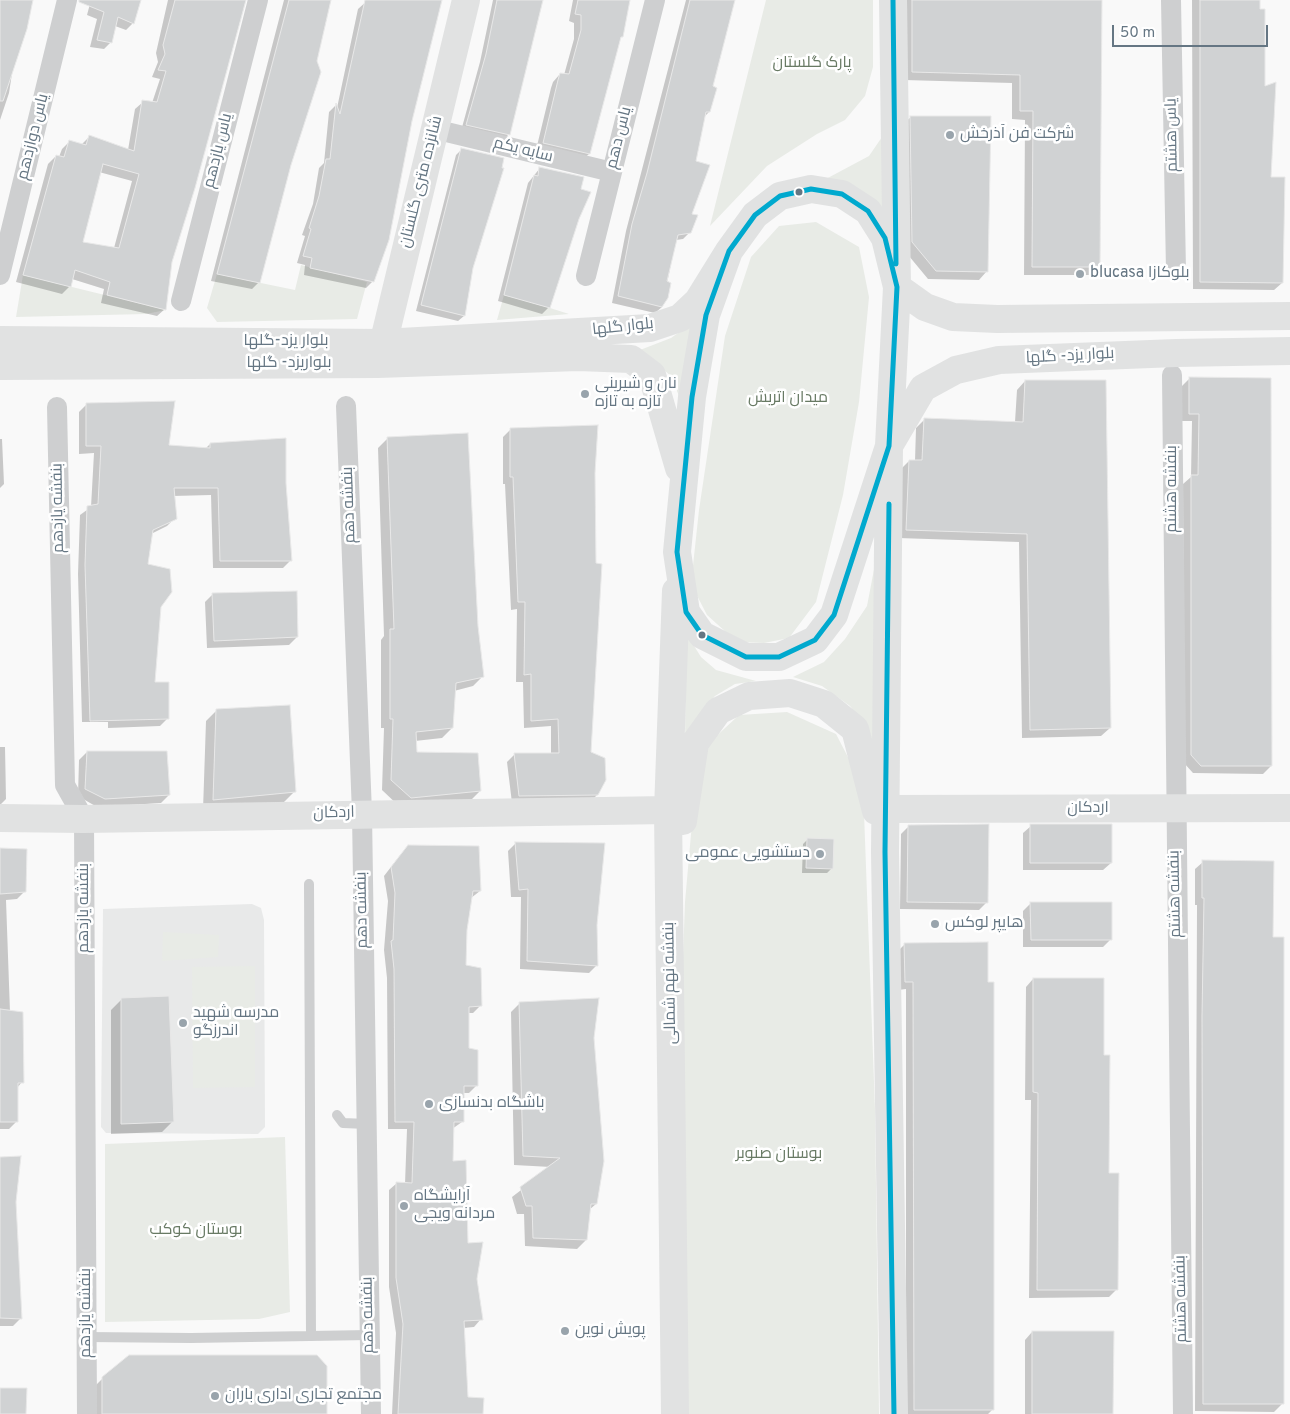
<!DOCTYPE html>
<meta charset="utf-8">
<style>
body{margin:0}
#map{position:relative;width:1290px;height:1414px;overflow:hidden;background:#f9f9f9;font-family:Overpass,sans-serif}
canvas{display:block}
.scale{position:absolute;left:1112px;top:25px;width:156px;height:22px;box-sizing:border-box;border:2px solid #657683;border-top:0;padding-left:6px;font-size:15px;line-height:18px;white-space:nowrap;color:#657683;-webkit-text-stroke:4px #fff;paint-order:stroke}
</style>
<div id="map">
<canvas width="1290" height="1414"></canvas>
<div class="scale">50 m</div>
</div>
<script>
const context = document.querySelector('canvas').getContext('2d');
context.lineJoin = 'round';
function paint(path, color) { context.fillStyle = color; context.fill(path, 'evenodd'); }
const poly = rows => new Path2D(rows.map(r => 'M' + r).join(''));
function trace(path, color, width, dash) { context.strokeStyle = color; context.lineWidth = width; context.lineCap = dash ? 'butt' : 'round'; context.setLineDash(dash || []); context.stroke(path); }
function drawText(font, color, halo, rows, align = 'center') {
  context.font = font + ' Overpass,Cairo,sans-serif'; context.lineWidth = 5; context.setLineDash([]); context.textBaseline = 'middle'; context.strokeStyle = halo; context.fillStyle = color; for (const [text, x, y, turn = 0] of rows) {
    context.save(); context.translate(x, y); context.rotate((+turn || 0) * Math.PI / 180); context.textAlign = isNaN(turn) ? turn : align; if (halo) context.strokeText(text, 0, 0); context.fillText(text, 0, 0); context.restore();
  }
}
paint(poly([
 [252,904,261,908,264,920,265,1127,258,1134,106,1133,101,1127,103,909]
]), '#e8e9e9');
paint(poly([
 [766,0,873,0,873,67,865,96,845,120,817,134,767,166,710,226],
 [882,137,884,214,824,180,869,156],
 [816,222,859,247,869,297,859,402,843,495,816,602,789,638,764,643,737,642,707,615,691,584,699,510,725,336,751,257,779,226],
 [301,265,367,282,357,319,217,322,207,308,217,274,295,290],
 [23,275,166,310,146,314,16,317],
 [504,295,550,308,569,314,497,320],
 [695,321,681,401,671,376,640,350,671,338],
 [876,559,874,749,863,724,850,706,822,686,793,677,824,662,845,639,867,606],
 [686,633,701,657,716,670,756,681,735,684,715,696,699,715,685,745],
 [787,712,836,734,863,786,875,1109,879,1414,687,1414,681,1013,685,902,695,789,710,742,739,715],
 [163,932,219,935,218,957,162,961],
 [255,966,255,1087,193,1088,192,967],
 [285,1137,290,1312,259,1319,105,1322,105,1144]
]), '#e8ebe6');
paint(poly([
 [0,0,32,0,13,67,9,93,0,120],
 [91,0,139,0,133,23,126,30,115,26,111,42,104,49,90,47,97,19,87,15],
 [168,0,244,0,171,262,165,309,157,316,101,303,104,289,72,279,70,286,62,294,16,282,48,164,56,156,59,157,62,149,69,142,82,144,89,137,128,150,135,109,143,102,152,103,160,79,152,77,158,62,156,53],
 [99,172,132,181,114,248,81,244],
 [284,0,329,0,290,164,259,282,252,289,211,281],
 [368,0,440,0,373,281,366,288,304,275,305,265,297,263,305,236,302,235,313,204,319,168,324,163,329,112,335,106,337,108,358,9],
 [493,0,542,0,509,134,502,141,461,131,480,62],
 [573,0,630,0,589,154,581,161,536,150,551,88,553,82,560,74,564,75,574,39,574,23,569,21],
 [686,0,733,0,711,87,709,112,704,117,695,161,690,232,683,239,676,240,662,307,655,313,612,303,626,231],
 [905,0,1100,0,1099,267,1090,275,1024,275,1025,120,1012,119,1012,83,904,80],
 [1192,0,1259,0,1269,178,1282,283,1274,290,1193,289],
 [911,117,987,271,979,280,928,279,904,250,902,125],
 [462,149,472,268,464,316,458,321,416,311,456,155],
 [540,168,580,190,578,219,548,308,542,314,498,301,528,183],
 [1190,378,1270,379,1271,766,1263,774,1193,773,1184,763,1183,484,1191,477,1192,421,1182,421,1182,386],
 [1025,381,1110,728,1101,736,1022,738,1019,542,898,538,901,469,909,461,915,461,916,428,925,419,1015,422,1017,390],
 [87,404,167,446,205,449,210,444,285,484,291,560,283,568,213,568,211,495,173,496,175,518,167,526,151,534,147,565,160,607,154,683,168,718,160,726,108,728,108,722,82,722,78,574,80,515,91,507,94,453,79,454,79,412],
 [510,430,594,473,589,752,597,795,589,803,512,803,507,762,515,754,551,754,551,726,524,728,523,682,516,682,517,609,511,610,505,484,503,484,503,437],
 [388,438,477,626,483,676,473,686,454,691,452,728,442,738,415,741,416,753,480,791,470,801,401,808,382,790,384,728,381,728,381,640,384,636,378,448],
 [0,439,2,439,4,484,0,488],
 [213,594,297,637,289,645,207,648,205,602],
 [217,710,295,791,284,802,203,810,206,721],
 [0,747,5,747,6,799,0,805],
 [87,752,169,795,161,803,97,807,78,796,79,760],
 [909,826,987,902,979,910,900,909,901,834],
 [1031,826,1111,863,1103,870,1023,870,1023,833],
 [808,839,832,868,827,873,802,873,803,844],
 [516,843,596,925,597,965,589,973,520,969,521,897,511,897,508,851],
 [0,850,25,891,17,899,6,900,10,1012,22,1082,17,1088,16,1122,9,1129,0,1129],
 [401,854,480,891,471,898,466,930,465,966,480,1006,473,1013,468,1013,468,1049,477,1085,469,1093,462,1093,462,1122,452,1129,452,1162,481,1319,474,1327,463,1328,467,1398,482,1414,392,1414,396,1333,389,1287,389,1190,397,1183,405,1184,407,1129,388,1129,387,978,384,950,388,901,384,876],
 [1203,862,1272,938,1282,1404,1274,1412,1195,1411,1197,905,1195,905,1195,869],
 [1031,903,1110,940,1103,947,1023,947,1023,911],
 [905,944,987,983,993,1409,988,1414,906,1414,906,989,898,990,897,952],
 [1033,979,1103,1056,1108,1174,1117,1289,1109,1297,1029,1298,1031,1100,1025,1100,1026,987],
 [121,1000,172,1122,162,1132,111,1134,111,1010],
 [520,1003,596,1204,589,1210,586,1240,577,1249,525,1246,524,1214,517,1214,512,1197,551,1167,514,1165,511,1012],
 [0,1158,15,1202,21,1318,13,1326,0,1326],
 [1032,1332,1112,1414,1025,1414,1025,1340],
 [103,1378,326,1414,92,1414,92,1389]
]), '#0003');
const building = poly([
 [0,0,33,0,27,29,3,101,0,101,0,0],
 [79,0,141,0,134,24,118,17,112,43,97,40,104,12,79,2,79,0],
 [175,0,246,0,195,188,172,262,166,310,107,295,110,282,75,270,71,287,23,275,56,155,64,157,69,140,86,145,89,135,134,151,142,100,157,102,166,71,158,70,165,54,163,45,175,0],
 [103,164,139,174,119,248,83,242,103,164],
 [289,0,331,0,317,61,321,72,291,165,260,283,217,274,289,0],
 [365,0,442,0,412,121,389,240,374,282,310,268,312,258,303,256,311,229,309,228,319,196,326,159,330,159,336,103,340,114,365,0],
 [497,0,543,0,510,135,466,125,486,54,497,0],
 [578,0,630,0,623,37,621,37,590,154,543,143,558,80,560,73,569,74,581,30,581,15,575,14,578,0],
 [690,0,735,0,713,86,717,88,710,112,706,112,696,161,710,165,692,214,698,215,691,233,678,235,667,281,671,283,668,298,662,307,618,296,632,224,647,173,690,0],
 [912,0,1102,0,1100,267,1032,267,1033,111,1020,111,1020,75,912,72,912,0],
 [1200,0,1260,0,1260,9,1265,9,1265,86,1276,82,1271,177,1285,177,1283,283,1200,282,1200,0],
 [910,116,991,116,988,272,936,271,912,242,910,116],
 [461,148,504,158,502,168,504,168,473,268,465,316,421,305,461,148],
 [539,167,584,177,581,189,591,192,579,219,550,308,504,295,534,175,538,176,539,167],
 [1189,377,1271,378,1272,766,1201,766,1191,755,1191,475,1198,475,1199,414,1189,414,1189,377],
 [1025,380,1106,380,1111,728,1030,730,1027,534,906,530,909,460,922,460,924,418,1023,422,1025,380],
 [175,401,169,445,210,448,210,443,286,438,286,483,292,561,220,561,218,488,174,488,177,519,153,530,148,564,170,569,172,592,161,607,155,682,169,682,169,719,90,721,85,565,87,506,98,504,101,446,86,446,86,403,175,401],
 [598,425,595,473,596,563,602,564,591,752,605,758,606,780,598,795,519,796,514,753,559,753,558,719,531,721,531,674,524,675,525,602,518,602,513,477,510,477,510,428,598,425],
 [468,433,478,626,484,677,456,683,453,728,416,732,417,752,478,753,481,791,411,798,391,780,393,719,390,719,390,629,394,629,387,437,468,433],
 [297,591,298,637,214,641,212,593,297,591],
 [290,705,296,792,213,800,216,709,290,705],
 [87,751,167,751,170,795,105,799,85,789,87,751],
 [989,824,988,903,907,902,908,825,989,824],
 [1030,824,1112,824,1112,863,1030,863,1030,824],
 [807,838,834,839,833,869,806,868,807,838],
 [515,842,605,843,597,925,598,966,527,961,528,889,519,890,515,842],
 [408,845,479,846,481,891,473,891,467,930,466,965,481,968,482,1006,469,1007,469,1048,478,1050,478,1086,464,1086,464,1122,454,1122,453,1161,466,1160,468,1243,483,1242,477,1279,483,1320,464,1321,468,1397,484,1398,483,1414,398,1414,403,1324,396,1278,396,1182,412,1183,414,1122,395,1122,394,969,391,941,393,940,395,893,391,867,408,845],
 [0,848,27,849,26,892,0,894,0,848],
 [1202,860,1274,861,1273,937,1284,937,1284,1404,1203,1404,1202,1016,1204,898,1202,898,1202,860],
 [1030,902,1112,902,1112,940,1031,940,1030,902],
 [988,942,988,982,994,982,994,1410,914,1410,913,982,905,982,904,943,988,942],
 [1033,978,1104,978,1104,1055,1110,1055,1109,1173,1119,1173,1118,1290,1037,1290,1038,1093,1033,1092,1033,978],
 [169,996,174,1122,121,1124,121,998,169,996],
 [599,998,594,1038,604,1161,597,1204,591,1204,587,1240,533,1238,532,1206,526,1206,520,1187,560,1158,523,1156,519,1002,599,998],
 [0,1009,23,1012,24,1083,18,1083,18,1122,0,1122,0,1009],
 [21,1156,16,1202,22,1319,0,1318,0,1157,21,1156],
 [1032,1331,1114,1331,1113,1414,1032,1414,1032,1331],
 [129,1355,317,1355,327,1366,327,1414,102,1414,102,1377,129,1355],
 [0,1388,27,1388,26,1414,0,1414,0,1388]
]);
paint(building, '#d0d2d3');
trace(building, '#e8e8e8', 1);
trace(poly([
 [309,884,311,1336],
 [337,1115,343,1123,367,1124],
 [87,1337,191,1338,369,1335]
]), '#cecfd0', 10);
trace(poly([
 [1171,0,1176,271],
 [434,129,612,172],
 [0,275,67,0],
 [586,276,655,0],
 [181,301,258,0],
 [1172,375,1183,1414],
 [346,406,362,813,371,1414],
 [57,407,65,785,84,819,87,1414]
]), '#cecfd0', 20);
trace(poly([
 [893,0,897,287,925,307,953,317,997,319,1290,316],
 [0,340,383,343,650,328,680,318,698,301,729,251,755,215,780,196,811,189,842,194,868,211,885,238,897,287,889,446,834,615,815,640,779,657,746,657,702,635,686,612,677,552,692,397,706,315,729,251],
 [379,361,466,0],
 [0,366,378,364,578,357,631,359,652,375,679,468],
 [885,809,1290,808],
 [0,818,84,819,668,810],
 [683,821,695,743,718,711,749,696,790,693,824,704,855,729,876,811],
 [675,1414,668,810,676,591],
 [894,1414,885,852,889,446,923,388,956,370,999,360,1176,353,1290,351]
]), '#e1e2e2', 28);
trace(poly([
 [893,0,896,264],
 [811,189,842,194,868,211,885,238,897,287,889,446,834,615,815,640,779,657,746,657,702,635,686,612,677,552,692,397,706,315,729,251,755,215,780,196,811,189],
 [889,504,885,852,894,1414]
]), '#00a9ce', 5);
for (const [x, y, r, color] of [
 [950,135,5,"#99a4ac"],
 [799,192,4.5,"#657683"],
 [1080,274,5,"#99a4ac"],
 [585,394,5,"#99a4ac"],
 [702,635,4.5,"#657683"],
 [820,854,5,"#99a4ac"],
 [935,924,5,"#99a4ac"],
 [183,1023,5,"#99a4ac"],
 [429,1104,5,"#99a4ac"],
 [404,1206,5,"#99a4ac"],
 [565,1331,5,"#99a4ac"],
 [215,1396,5,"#99a4ac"]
]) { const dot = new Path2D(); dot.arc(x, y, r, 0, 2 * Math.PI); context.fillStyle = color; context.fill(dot); trace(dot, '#fff', 2); }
drawText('16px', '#687a64', '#fff', [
 ["پارک گلستان",812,64],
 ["میدان اتریش",788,399],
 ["بوستان صنوبر",779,1155],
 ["بوستان کوکب",196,1231]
]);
drawText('16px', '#657683', '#fff', [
 ["شرکت فن آذرخش",960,135],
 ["blucasa بلوکازا",1090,274],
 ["نان و شیرینی",595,385],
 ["تازه به تازه",595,403],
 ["دستشویی عمومی",810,854,"right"],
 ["هایپر لوکس",945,924],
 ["مدرسه شهید",193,1014],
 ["اندرزگو",193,1032],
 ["باشگاه بدنسازی",439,1104],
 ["آرایشگاه",414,1197],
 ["مردانه ویجی",414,1215],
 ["پویش نوین",575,1331],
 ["مجتمع تجاری اداری باران",225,1396]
], 'left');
drawText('16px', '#657683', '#fff', [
 ["یاس هشتم",1173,135,-91],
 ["یاس دوازدهم",34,137,-76],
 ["یاس دهم",620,138,-76],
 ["یاس یازدهم",219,151,-76],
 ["سایه یکم",523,151,14],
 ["شانزده متری گلستان",422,182,-76],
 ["بلوار گلها",623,328,-6],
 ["بلوار یزد-گلها",286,342],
 ["بلوار یزد- گلها",1070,357,-3],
 ["بلواریزد- گلها",289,364],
 ["بنفشه هشتم",1173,489,-90],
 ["بنفشه دهم",350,505,-92],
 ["بنفشه یازدهم",59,508,-91],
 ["اردکان",1088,809],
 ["اردکان",334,814,-1],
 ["بنفشه هشتم",1176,894,-91],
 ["بنفشه یازدهم",85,908,-90],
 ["بنفشه دهم",363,910,-91],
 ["بنفشه نهم شمالی",671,983,-91],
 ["بنفشه هشتم",1182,1299,-91],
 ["بنفشه یازدهم",87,1313,-90],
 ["بنفشه دهم",369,1315,-91]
]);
</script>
